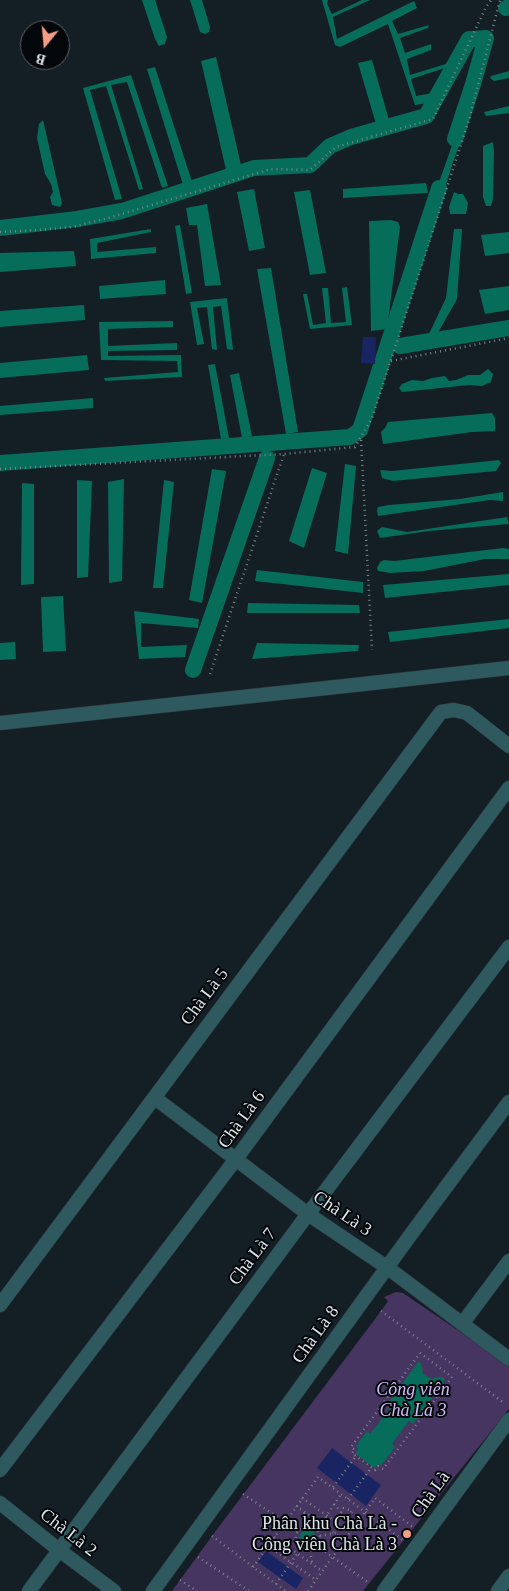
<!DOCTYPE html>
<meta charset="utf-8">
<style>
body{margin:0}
#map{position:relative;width:509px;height:1591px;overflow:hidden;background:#141e25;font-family:"Times New Roman",serif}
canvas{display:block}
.north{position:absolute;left:20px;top:20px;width:50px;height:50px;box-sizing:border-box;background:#04070a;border:1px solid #5b5f63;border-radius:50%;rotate:197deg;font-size:14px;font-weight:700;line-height:20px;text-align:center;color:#dee4e9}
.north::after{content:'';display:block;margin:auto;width:18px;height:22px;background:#f49e86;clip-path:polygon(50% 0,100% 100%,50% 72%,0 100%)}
</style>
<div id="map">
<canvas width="509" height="1591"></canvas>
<div class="north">B</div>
</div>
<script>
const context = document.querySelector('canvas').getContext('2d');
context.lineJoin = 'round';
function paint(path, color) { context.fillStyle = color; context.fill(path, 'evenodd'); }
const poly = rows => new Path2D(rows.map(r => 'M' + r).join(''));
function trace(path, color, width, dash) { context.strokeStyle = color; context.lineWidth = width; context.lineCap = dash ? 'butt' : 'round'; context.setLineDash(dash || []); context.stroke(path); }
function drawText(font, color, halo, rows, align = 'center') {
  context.font = font + ' "Times New Roman",serif'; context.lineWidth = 4; context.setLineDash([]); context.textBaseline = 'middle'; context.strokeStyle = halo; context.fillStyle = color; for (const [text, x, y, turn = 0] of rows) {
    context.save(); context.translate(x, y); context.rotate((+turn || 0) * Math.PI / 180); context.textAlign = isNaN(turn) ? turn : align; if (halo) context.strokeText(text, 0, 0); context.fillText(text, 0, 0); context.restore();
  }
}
paint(poly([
 [396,1292,403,1293,509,1365,509,1409,363,1591,172,1591,212,1536,381,1311,388,1301,384,1297]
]), '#463461');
paint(poly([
 [142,0,155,0,167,37,165,44,159,46,155,39],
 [190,0,202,0,210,27,209,32,205,34,200,32],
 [322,0,328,0,327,4,332,14,362,0,370,0,333,17,337,39,414,1,417,8,392,21,398,34,429,25,428,28,400,38,405,53,431,44,431,50,407,59,410,75,449,63,448,67,411,79,416,96,433,93,429,103,415,105,388,24,340,47,335,45],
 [216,57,241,165,226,170,201,61],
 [372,60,389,120,376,124,358,63],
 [155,67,193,185,184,188,147,69],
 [509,71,509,78,494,81,490,78,491,76],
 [131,75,168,186,162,188,127,82,111,85,143,189,139,190,106,86,90,90,122,199,115,200,83,88],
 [509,106,509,113,486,116,484,112],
 [462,117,469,120,453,162,442,198,436,208,432,208,432,202],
 [43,120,62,203,60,207,52,205,50,197,53,192,51,184,45,174,37,138,39,124],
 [493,142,494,152,493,199,491,206,486,206,483,197,483,146],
 [426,183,428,193,343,198,343,189],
 [254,189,265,248,249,251,237,192],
 [310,190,326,273,310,275,294,192],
 [454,192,458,194,463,194,468,203,466,214,450,214,449,207],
 [207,204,221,285,205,286,197,225,189,225,186,208],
 [391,220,398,222,400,227,387,329,371,331,369,221],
 [180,225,192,293,186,294,175,226],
 [151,229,151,232,97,243,97,252,156,247,156,253,91,259,90,239],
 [454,229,462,229,457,299,434,340,427,338,446,298],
 [509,232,509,253,485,256,481,235],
 [74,251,76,266,0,272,0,253],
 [271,268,298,432,286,434,257,269],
 [165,280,166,294,100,299,99,286],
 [509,286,509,310,485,314,479,290],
 [347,287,352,325,310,329,303,294,307,294,313,325,326,323,322,288,328,288,331,323,346,322,342,288],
 [227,298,233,350,227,349,221,306,213,307,217,350,212,349,207,307,197,308,204,344,197,345,190,302],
 [84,305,85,320,0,327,0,311],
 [173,321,173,327,108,329,108,346,177,343,177,350,108,351,108,356,181,355,182,377,105,381,104,378,178,372,177,361,101,360,99,322],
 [87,355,89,370,0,378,0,363],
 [215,364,229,438,221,439,208,365],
 [488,369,493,374,491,382,482,386,469,385,402,392,399,388,402,384,412,380,423,381,432,378,445,376,449,381,456,380,468,375,480,375],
 [239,373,252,436,242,438,230,375],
 [93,398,93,408,0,415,0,406],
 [492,413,495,418,495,431,472,432,383,444,381,432,385,428,388,422],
 [499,460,501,463,496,471,393,481,382,478,380,470,392,471],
 [345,464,356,466,348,554,335,551],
 [312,468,327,473,304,548,289,541],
 [212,469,226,471,202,603,189,600],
 [124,479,122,581,109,583,108,482],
 [77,480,92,481,88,577,77,578],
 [164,480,174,482,163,588,153,588],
 [22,483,34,484,34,584,21,585],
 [503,492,503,501,490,500,378,516,377,510,378,507,389,505,460,499],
 [507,517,509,524,429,531,380,538,377,531,382,527,407,532],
 [503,548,509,549,509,559,485,559,424,571,390,573,378,571,377,568,380,562,384,560,394,561],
 [257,570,363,582,363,593,255,581],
 [509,574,509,585,385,598,383,585],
 [63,596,66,651,43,652,41,597],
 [248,603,359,605,360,613,247,613],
 [134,611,199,619,198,628,141,623,141,647,187,645,185,657,139,659],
 [509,619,509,628,390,642,388,632],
 [15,642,16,659,0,660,0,643],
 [257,643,359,645,358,651,252,659],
 [418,1362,421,1363,423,1374,426,1376,432,1379,437,1377,443,1377,445,1380,413,1424,409,1421,392,1444,395,1447,381,1466,378,1464,374,1468,355,1453,358,1449,356,1446,367,1431,370,1434,391,1407,387,1404],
 '299 1539a9 9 0 1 1 18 0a9 9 0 1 1-18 0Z'
]), '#056d5a');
trace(poly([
 [506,8,509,7],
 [455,139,473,84,486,38,473,39],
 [0,228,77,219,122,211,254,168,310,165,330,146,351,137,426,116,469,39],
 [400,346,509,328],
 [0,463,350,437,360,430,439,188],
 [193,670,267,458]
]), '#056d5a', 16);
paint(poly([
 [363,337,376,337,375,364,361,363],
 [332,1448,381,1485,366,1506,317,1468],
 [266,1551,303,1578,296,1589,258,1562]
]), '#192563');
const minor = poly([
 [0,723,336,687,509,668],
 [155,1098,308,1214,388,1268,509,1359],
 [0,1305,441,712,454,710,467,713,509,746],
 [462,1324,509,1261],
 [0,1470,236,1159,509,788],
 [0,1503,59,1550,114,1591],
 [29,1591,308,1214,509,947],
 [153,1591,409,1237,509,1102],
 [384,1591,509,1420],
 [498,1591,509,1576]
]);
trace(minor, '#303a40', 15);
trace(poly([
 [0,232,37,230,73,227,112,217,271,169,310,170,336,147,433,119,486,7,491,0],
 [391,361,509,338],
 [361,440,372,650],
 [0,469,284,454,355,447,372,418,469,120,500,0],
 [210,674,284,454],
 [381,1311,504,1403],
 [420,1353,452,1377,383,1469,378,1466,375,1470,352,1453,355,1450,351,1447,420,1353],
 [333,1487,356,1456],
 [243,1494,298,1531],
 [302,1498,350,1532],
 [348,1499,371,1468],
 [334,1504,341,1512],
 [296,1506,344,1540],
 [343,1508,352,1511,349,1519,340,1515,343,1508],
 [304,1513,305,1526],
 '296 1538a12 12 0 1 1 24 0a12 12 0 1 1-24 0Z',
 [317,1530,341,1494],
 [212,1536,276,1584,301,1548],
 [320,1536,336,1533],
 [274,1537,322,1571],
 [284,1543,296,1540],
 [268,1546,316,1580],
 [317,1546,369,1583],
 [310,1551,312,1562],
 [198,1557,249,1591],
 [253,1567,318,1477,403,1540],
 [180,1580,197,1591],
 [276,1584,286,1591],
 [308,1591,375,1498,413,1527]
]), '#7c848a', 2.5, [1, 4]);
trace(minor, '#2d595f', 14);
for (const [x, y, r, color] of [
 [407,1534,5,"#f49e86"]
]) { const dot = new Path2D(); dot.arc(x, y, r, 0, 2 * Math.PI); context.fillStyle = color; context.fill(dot); trace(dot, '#04070a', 2); }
drawText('18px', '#dee4e9', '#04070a', [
 ["Chà Là 5",205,997,-53],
 ["Chà Là 6",242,1120,-54],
 ["Chà Là 3",342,1214,34],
 ["Chà Là 7",253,1257,-53],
 ["Chà Là 8",316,1335,-54],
 ["Chà Là",431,1495,-54],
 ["Chà Là 2",68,1533,38]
]);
drawText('italic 18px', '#cfb9f4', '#04070a', [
 ["Công viên",413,1390],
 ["Chà Là 3",413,1411]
]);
drawText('18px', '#dee4e9', '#04070a', [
 ["Phân khu Chà Là -",397,1524],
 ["Công viên Chà Là 3",397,1545]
], 'right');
</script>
